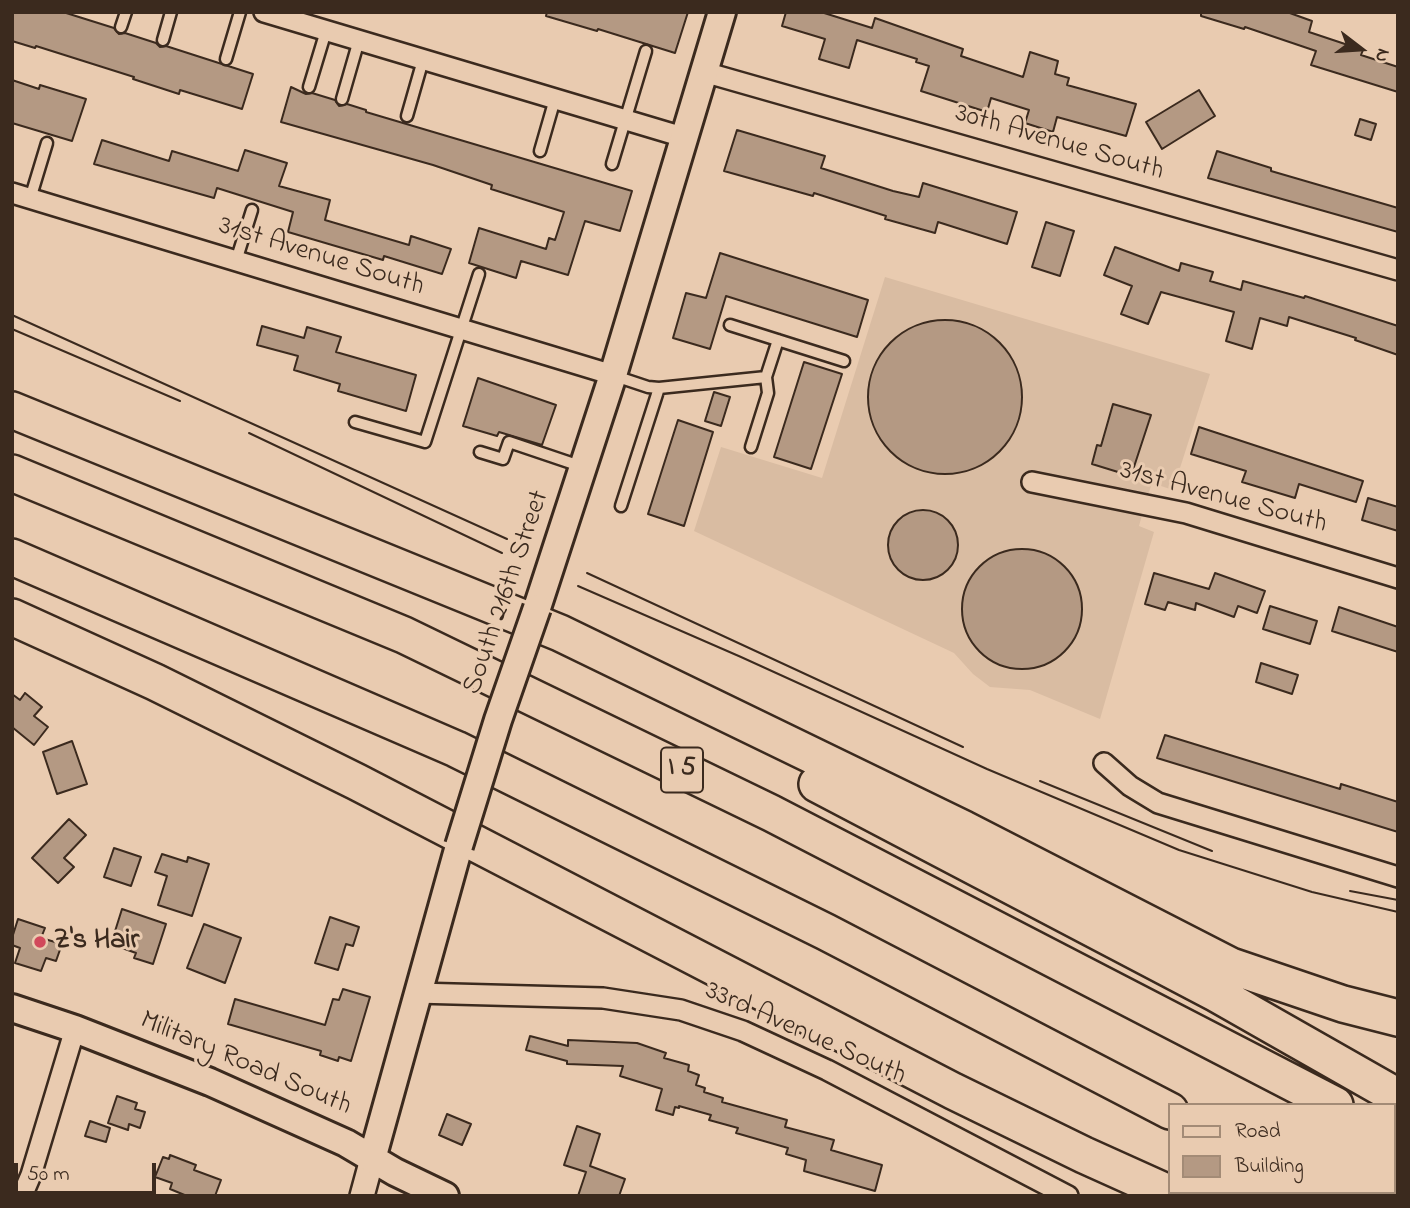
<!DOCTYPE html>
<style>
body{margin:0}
#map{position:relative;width:1410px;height:1208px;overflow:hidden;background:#e9cbb0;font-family:"Indie Flower",sans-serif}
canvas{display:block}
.frame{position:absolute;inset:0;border:14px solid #3b2a1e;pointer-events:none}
.legend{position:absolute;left:1168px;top:1103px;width:228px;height:91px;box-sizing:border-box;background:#e9cbb0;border:2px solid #a38b76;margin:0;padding:9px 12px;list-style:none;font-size:21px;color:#3b2a1e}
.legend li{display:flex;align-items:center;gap:14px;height:35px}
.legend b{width:35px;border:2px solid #a38b76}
.north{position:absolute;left:1326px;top:14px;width:70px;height:70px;-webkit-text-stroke:5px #e9cbb0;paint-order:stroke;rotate:107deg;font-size:19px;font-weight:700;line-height:28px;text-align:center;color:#3b2a1e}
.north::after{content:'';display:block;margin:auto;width:24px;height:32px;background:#3b2a1e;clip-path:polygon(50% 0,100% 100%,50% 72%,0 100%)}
.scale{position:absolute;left:14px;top:1163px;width:142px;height:32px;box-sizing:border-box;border:4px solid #3b2a1e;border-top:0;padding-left:9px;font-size:21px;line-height:24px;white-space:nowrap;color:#3b2a1e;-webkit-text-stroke:5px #e9cbb0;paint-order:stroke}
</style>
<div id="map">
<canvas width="1410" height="1208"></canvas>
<div class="frame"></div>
<ul class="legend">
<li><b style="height:9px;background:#e9cbb0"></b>Road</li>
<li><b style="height:19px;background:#b49983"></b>Building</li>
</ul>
<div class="north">N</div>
<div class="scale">50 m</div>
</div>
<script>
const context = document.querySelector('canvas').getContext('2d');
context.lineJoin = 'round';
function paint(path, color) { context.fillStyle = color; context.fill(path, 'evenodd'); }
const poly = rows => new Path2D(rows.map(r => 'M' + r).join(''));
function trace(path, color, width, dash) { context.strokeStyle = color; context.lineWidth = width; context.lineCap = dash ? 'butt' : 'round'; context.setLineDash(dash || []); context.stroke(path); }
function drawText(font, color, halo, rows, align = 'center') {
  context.font = font + ' "Indie Flower",sans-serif'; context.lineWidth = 6; context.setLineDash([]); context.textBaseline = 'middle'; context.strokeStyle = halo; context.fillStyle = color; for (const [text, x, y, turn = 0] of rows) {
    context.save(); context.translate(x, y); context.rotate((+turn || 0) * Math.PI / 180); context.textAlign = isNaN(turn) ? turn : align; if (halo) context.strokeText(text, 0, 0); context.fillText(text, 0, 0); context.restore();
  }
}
paint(poly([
 [885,277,1210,374,1173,490,1152,483,1145,504,1139,526,1154,532,1100,719,1030,690,990,687,973,674,954,653,694,531,721,447,822,478]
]), '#d9bca2');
const building = poly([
 [12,12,63,12,114,28,119,34,125,33,156,43,160,47,166,46,253,74,242,109,180,90,179,94,133,79,134,77,36,46,35,48,12,41,12,12],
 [547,12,688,12,675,53,598,29,597,31,546,16,547,12],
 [786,12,821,12,872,28,875,18,963,49,961,56,1023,77,1030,52,1058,61,1055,74,1069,78,1067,85,1136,104,1126,136,1057,117,1053,132,1025,123,1029,110,991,98,987,112,921,91,929,66,916,62,917,59,857,40,849,68,819,59,825,39,782,26,786,12],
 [1201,12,1287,12,1312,21,1309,32,1363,50,1361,55,1398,67,1398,92,1311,65,1316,51,1245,27,1244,29,1201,16,1201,12],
 [12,80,39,89,40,85,86,99,72,141,12,123,12,80],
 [291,87,306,94,312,93,335,100,339,106,347,104,366,110,366,112,632,191,620,231,585,221,568,275,521,261,516,278,469,263,479,228,546,249,549,238,555,240,564,212,491,189,492,185,433,165,281,122,291,87],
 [1199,90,1215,116,1162,149,1146,122,1199,90],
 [1360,119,1376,124,1371,140,1355,135,1360,119],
 [737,130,825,156,821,168,893,191,919,197,923,183,1017,212,1007,244,938,222,935,233,885,219,886,216,814,193,813,196,724,171,737,130],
 [102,140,169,161,172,151,238,171,245,150,287,163,279,186,330,200,325,220,409,245,411,236,451,249,442,274,384,256,383,260,288,232,293,212,217,188,214,198,94,164,102,140],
 [1217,151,1271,168,1271,171,1398,208,1398,232,1208,178,1217,151],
 [1046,222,1074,231,1060,276,1032,267,1046,222],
 [1115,247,1179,271,1181,263,1213,272,1210,281,1241,290,1243,281,1304,298,1305,296,1398,326,1398,355,1355,340,1356,338,1289,317,1287,326,1260,318,1252,349,1226,341,1234,312,1161,292,1148,324,1121,314,1132,286,1104,275,1115,247],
 [720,253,868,300,857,337,726,296,710,349,673,338,686,293,706,298,720,253],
 '868 397a77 77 0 1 1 154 0a77 77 0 1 1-154 0Z',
 [262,326,304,338,307,327,341,337,336,352,416,375,406,411,338,391,340,384,294,370,298,356,257,345,262,326],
 [804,362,842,374,811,469,774,457,804,362],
 [478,378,556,405,542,445,499,432,497,436,463,426,478,378],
 [714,392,730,397,721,426,705,421,714,392],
 [1113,404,1151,415,1131,476,1092,464,1097,445,1101,446,1113,404],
 [678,420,713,432,684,526,648,514,678,420],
 [1199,427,1363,481,1356,502,1299,484,1295,498,1242,482,1246,471,1191,454,1199,427],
 [1368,498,1398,507,1398,531,1362,520,1368,498],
 '888 545a35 35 0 1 1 70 0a35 35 0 1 1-70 0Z',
 '962 609a60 60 0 1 1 120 0a60 60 0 1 1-120 0Z',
 [1154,573,1209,589,1215,573,1265,591,1257,613,1238,606,1234,617,1196,603,1195,610,1168,602,1165,610,1145,604,1154,573],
 [1270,606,1317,621,1310,644,1263,629,1270,606],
 [1339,607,1398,627,1398,652,1332,631,1339,607],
 [1261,663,1298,675,1292,694,1256,682,1261,663],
 [25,693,42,707,34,716,48,727,34,745,12,727,12,694,20,700,25,693],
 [1165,735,1340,789,1341,784,1398,802,1398,832,1157,758,1165,735],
 [72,741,87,784,57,794,43,752,72,741],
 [69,819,86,835,64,858,74,867,58,883,32,858,69,819],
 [114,848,141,857,131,886,104,877,114,848],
 [162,854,187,862,188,857,209,864,192,916,158,905,167,876,155,872,162,854],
 [122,909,166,924,153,964,134,958,136,953,111,944,122,909],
 [330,917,359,927,353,946,346,944,338,970,315,963,330,917],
 [18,919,45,928,41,938,62,944,56,961,46,958,41,971,15,963,20,948,12,945,12,938,18,919],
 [204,924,241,938,225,983,187,968,204,924],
 [343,989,370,997,351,1061,339,1057,338,1061,320,1055,321,1051,228,1024,235,999,325,1025,333,999,339,1000,343,989],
 [530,1036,568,1046,568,1040,637,1043,666,1053,664,1058,689,1065,688,1071,699,1075,696,1085,705,1088,704,1092,723,1098,722,1102,787,1120,785,1127,834,1140,831,1150,882,1165,875,1191,804,1171,806,1160,786,1154,788,1148,736,1133,738,1128,709,1120,711,1115,679,1106,679,1108,675,1107,673,1115,656,1110,662,1089,620,1076,623,1066,567,1064,567,1061,526,1050,530,1036],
 [117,1096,137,1103,135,1109,145,1112,140,1128,129,1124,128,1130,108,1123,117,1096],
 [447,1114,471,1124,462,1145,439,1135,447,1114],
 [90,1121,110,1128,106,1142,85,1136,90,1121],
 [577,1126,600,1134,590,1166,625,1179,619,1196,578,1196,586,1172,564,1165,577,1126],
 [170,1155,196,1165,194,1170,221,1180,215,1196,187,1196,170,1189,172,1183,155,1177,163,1157,169,1159,170,1155]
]);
paint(building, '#b49983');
trace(building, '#3b2a1e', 2);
const service = poly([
 [121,27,126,12],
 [163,40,171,12],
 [226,59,240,12],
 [309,87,326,31],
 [342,99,359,40],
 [407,116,423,60],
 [540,151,555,99],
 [612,164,646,51],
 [30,199,47,143],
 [236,261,252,210],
 [730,325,844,361],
 [615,376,648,387,659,388,766,377,778,340],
 [355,422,425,442,479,274],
 [751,447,768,393,766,377],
 [480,452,503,459,509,442,580,466],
 [621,506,659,388]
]);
const minor = poly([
 [264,12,683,137],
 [704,72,1398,270],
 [12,193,613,375],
 [1032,482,1186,513,1398,578],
 [1104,763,1130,786,1158,803,1398,877],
 [416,993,603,998,681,1010,743,1031,827,1070,1068,1196],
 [22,1196,31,1175,75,1029]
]);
const tertiary = poly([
 [362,1196,372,1159]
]);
const secondary = poly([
 [537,608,613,375,722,12],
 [12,1008,75,1029,210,1082,346,1143,395,1172,445,1196],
 [372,1159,459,846]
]);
const motorway = poly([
 [12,410,560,633,964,829,1231,966,1343,1004,1398,1018],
 [12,473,404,635,771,813,1335,1105],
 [12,557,456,749,826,932,1170,1111],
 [12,617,155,682,357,782,953,1091,1084,1155,1175,1196],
 [817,784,1217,994,1398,1097],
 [1394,1136,1398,1137],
 [1327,1192,1334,1196]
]);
trace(service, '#3b2a1e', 15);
trace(minor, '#3b2a1e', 24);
trace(tertiary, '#3b2a1e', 28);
trace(secondary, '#3b2a1e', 32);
trace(motorway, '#3b2a1e', 40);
trace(service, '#e9cbb0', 10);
trace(minor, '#e9cbb0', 19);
trace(tertiary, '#e9cbb0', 23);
trace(secondary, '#e9cbb0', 26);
trace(motorway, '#e9cbb0', 35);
trace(poly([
 [12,315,507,539],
 [12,329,180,401],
 [249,433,502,553],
 [587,573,963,747],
 [578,586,741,657,987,769,1179,850,1312,892,1398,912],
 [1040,781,1212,851],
 [1350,891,1398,900]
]), '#3b2a1e', 2);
const secondaryBridge = poly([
 [459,846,498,720,537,608]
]);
trace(secondaryBridge, '#3b2a1e', 32, []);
trace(secondaryBridge, '#e9cbb0', 26);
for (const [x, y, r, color] of [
 [40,942,7,"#d1495b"]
]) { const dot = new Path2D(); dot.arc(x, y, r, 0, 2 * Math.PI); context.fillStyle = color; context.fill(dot); trace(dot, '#e9cbb0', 2.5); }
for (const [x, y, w] of [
 [682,770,42]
]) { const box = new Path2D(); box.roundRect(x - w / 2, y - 22.5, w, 45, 5); context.fillStyle = '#e9cbb0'; context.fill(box); trace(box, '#3b2a1e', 2); }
drawText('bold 26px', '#3b2a1e', null, [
 ["I 5",682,770]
]);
drawText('28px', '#3b2a1e', '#e9cbb0', [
 ["30th Avenue South",1059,144,16],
 ["31st Avenue South",321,258,17],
 ["31st Avenue South",1223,499,15],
 ["South 216th Street",508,593,-71],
 ["33rd Avenue South",805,1035,24],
 ["Military Road South",245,1065,23]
]);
drawText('bold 28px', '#3b2a1e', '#e9cbb0', [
 ["Z's Hair",54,942]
], 'left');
</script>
